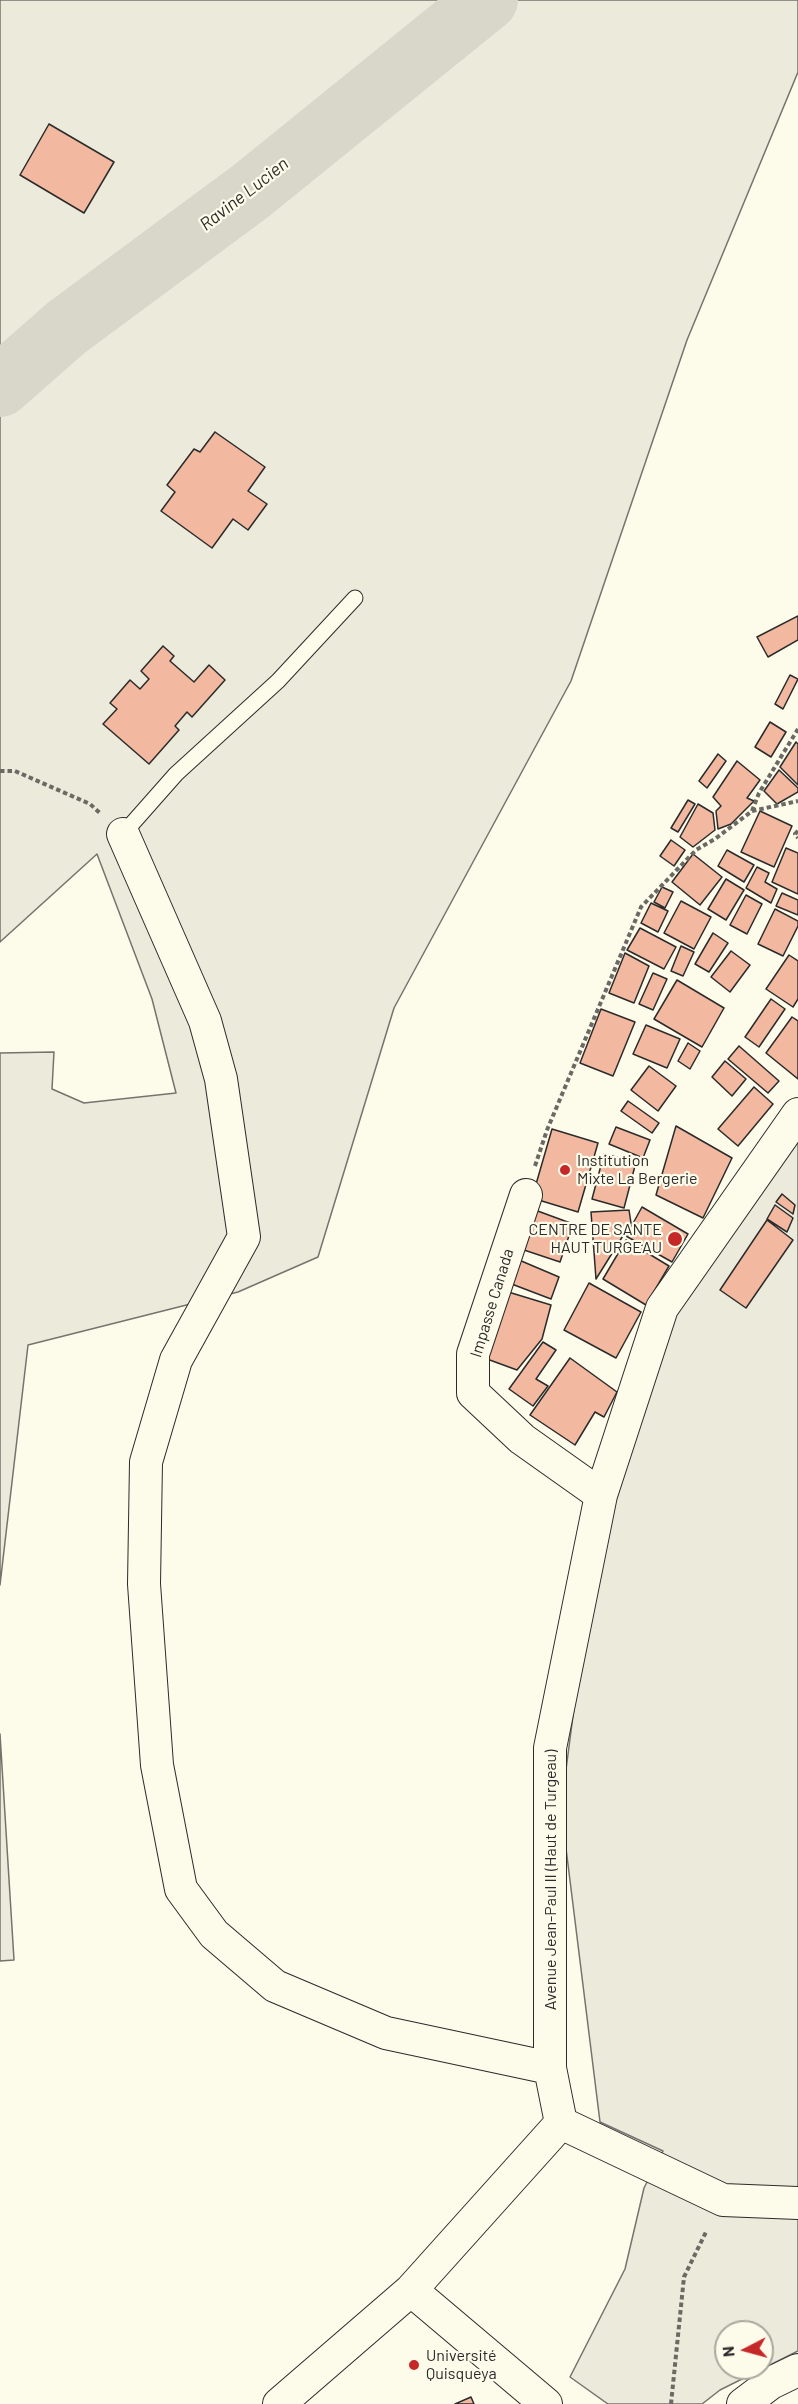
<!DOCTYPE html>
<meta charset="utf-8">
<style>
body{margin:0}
#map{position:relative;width:798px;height:2404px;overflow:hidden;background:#fdfbea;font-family:Barlow,sans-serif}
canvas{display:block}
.north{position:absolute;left:714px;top:2320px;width:60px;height:60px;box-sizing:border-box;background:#fdfbea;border:2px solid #a9a89e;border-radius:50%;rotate:264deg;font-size:16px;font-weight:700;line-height:24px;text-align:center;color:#2b2b2b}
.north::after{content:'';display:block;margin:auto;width:21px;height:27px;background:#c62828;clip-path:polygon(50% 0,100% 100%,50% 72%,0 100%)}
</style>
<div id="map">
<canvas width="798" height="2404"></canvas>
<div class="north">N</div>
</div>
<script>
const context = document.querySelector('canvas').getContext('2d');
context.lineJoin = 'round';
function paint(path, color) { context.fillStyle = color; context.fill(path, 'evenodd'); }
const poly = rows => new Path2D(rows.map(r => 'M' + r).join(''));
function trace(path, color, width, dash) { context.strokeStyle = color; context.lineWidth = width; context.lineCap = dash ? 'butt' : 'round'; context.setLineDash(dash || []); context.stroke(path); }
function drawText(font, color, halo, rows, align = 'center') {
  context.font = font + ' Barlow,sans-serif'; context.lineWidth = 4.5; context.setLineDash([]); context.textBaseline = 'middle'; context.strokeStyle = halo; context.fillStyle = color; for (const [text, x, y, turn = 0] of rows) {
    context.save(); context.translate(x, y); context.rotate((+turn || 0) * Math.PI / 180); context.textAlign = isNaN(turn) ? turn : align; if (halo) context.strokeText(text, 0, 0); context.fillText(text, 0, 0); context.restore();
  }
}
const green = poly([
 [0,0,798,0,798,72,687,340,571,681,394,1008,318,1257,238,1292,28,1345,0,1585,0,1053,54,1052,52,1089,84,1103,176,1093,152,999,97,854,0,942,0,0],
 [798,1132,798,2351,720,2390,702,2404,608,2404,570,2377,625,2269,644,2188,663,2151,600,2122,561,1808,605,1470,690,1270,798,1132],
 [726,2332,762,2332,762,2368,726,2368,726,2332],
 [0,1734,14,1960,0,1961,0,1734]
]);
paint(green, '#ecebdb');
trace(green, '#74746e', 1.5);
trace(poly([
 [0,386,66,328,251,191,487,0]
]), '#d8d7c9', 62);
const building = poly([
 [49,124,114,162,84,213,20,175,49,124],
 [215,432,265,467,248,491,267,504,248,530,233,519,212,548,161,511,175,492,167,485,194,449,200,452,215,432],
 [798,616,798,640,768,657,757,637,798,616],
 [163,646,174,656,170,661,194,682,209,665,225,680,192,717,187,712,175,726,179,730,149,764,103,724,117,709,110,703,130,680,140,689,149,679,141,671,163,646],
 [790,675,798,679,783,709,775,704,790,675],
 [770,722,786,732,771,757,755,747,770,722],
 [796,742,798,744,798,785,780,767,796,742],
 [718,754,726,761,707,788,699,781,718,754],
 [737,761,760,780,747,798,754,801,731,824,718,829,716,811,721,806,713,797,737,761],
 [779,770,798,788,798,792,777,804,764,791,779,770],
 [688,800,695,804,678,832,671,828,688,800],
 [698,804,713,813,715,830,693,847,680,837,698,804],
 [760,811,792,826,774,867,741,852,760,811],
 [671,840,685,850,674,866,660,856,671,840],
 [786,848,798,853,798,894,772,882,786,848],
 [727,850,754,865,744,882,718,866,727,850],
 [693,854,722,877,700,905,672,882,693,854],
 [757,867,769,873,765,882,777,889,771,903,746,888,757,867],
 [726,879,744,890,726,920,708,909,726,879],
 [662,887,673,892,665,908,654,902,662,887],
 [782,893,798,900,798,915,776,906,782,893],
 [746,895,762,904,747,934,730,925,746,895],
 [681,901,711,917,694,949,664,933,681,901],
 [651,903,668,911,658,932,641,923,651,903],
 [775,909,798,921,798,926,783,956,758,944,775,909],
 [640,928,676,947,664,969,627,950,640,928],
 [713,933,728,943,709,972,695,964,713,933],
 [681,946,694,952,683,976,671,971,681,946],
 [731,951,750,965,730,992,711,977,731,951],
 [625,953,649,966,634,1003,609,993,625,953],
 [789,955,798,961,798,999,793,1007,766,989,789,955],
 [653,973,667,979,653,1010,639,1004,653,973],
 [677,980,724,1008,702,1047,654,1019,677,980],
 [771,999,785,1009,759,1047,745,1037,771,999],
 [601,1009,635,1022,613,1076,580,1063,601,1009],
 [792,1017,798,1021,798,1079,766,1053,792,1017],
 [646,1025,680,1039,667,1068,633,1054,646,1025],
 [688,1043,700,1051,690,1069,678,1061,688,1043],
 [739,1046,779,1081,768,1093,728,1059,739,1046],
 [725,1061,746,1079,732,1096,712,1077,725,1061],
 [649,1066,676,1086,658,1111,631,1090,649,1066],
 [754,1087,773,1104,738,1146,718,1129,754,1087],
 [628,1101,659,1123,652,1133,621,1111,628,1101],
 [676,1126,732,1158,703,1218,656,1195,676,1126],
 [616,1127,650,1140,643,1158,609,1144,616,1127],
 [552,1129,598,1143,578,1212,532,1198,552,1129],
 [604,1154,636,1162,624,1208,592,1199,604,1154],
 [782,1194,795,1205,793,1214,776,1202,782,1194],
 [775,1205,793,1218,787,1232,767,1219,775,1205],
 [642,1207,688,1234,672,1262,626,1236,642,1207],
 [535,1210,573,1224,560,1262,521,1249,535,1210],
 [629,1210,631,1223,596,1279,591,1212,629,1210],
 [767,1220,793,1240,746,1308,720,1290,767,1220],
 [626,1240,669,1266,646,1305,603,1279,626,1240],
 [519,1260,559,1277,551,1299,509,1283,519,1260],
 [589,1283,641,1312,616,1358,564,1330,589,1283],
 [505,1291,551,1305,542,1339,517,1370,487,1359,505,1291],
 [543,1342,556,1350,536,1379,548,1386,533,1406,509,1389,543,1342],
 [570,1358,617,1392,604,1417,595,1412,575,1445,530,1415,570,1358],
 [471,2397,474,2404,455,2404,471,2397]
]);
paint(building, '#f2b8a0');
trace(building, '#2b2b2b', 1.5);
const lane = poly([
 [123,834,176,774,278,681,355,598]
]);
const street = poly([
 [123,834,205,1021,221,1079,244,1237,176,1360,146,1462,144,1584,157,1765,181,1889,214,1934,275,1986,386,2033,550,2068],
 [526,1195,473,1354,473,1393,522,1439,601,1495],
 [561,2123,723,2200,798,2203],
 [411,2290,546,2404],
 [279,2404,411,2290,561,2123,550,2068,550,1748,601,1495,662,1308,798,1114],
 [743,2404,771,2383,798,2370]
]);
trace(lane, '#2b2b2b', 17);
trace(street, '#2b2b2b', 34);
trace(poly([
 [0,771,15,771,90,804,100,813],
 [752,811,759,793,798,729],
 [798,831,795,834,798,838],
 [535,1166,547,1130,641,907,696,850,715,839,752,811,798,801],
 [671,2404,684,2277,707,2230]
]), '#6a6964', 4, [4.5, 3]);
trace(lane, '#fdfbea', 15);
trace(street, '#fdfbea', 32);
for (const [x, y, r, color] of [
 [565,1170,6,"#c62828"],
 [675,1239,8,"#c62828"],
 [414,2365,6,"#c62828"]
]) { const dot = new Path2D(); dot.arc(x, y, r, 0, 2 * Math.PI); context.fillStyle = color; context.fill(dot); trace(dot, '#fdfbea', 2); }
drawText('16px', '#2b2b2b', '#fdfbea', [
 ["Institution",577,1161],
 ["Mixte La Bergerie",577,1179],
 ["CENTRE DE SANTE",662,1230,"right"],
 ["HAUT TURGEAU",662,1248,"right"],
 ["Université",426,2356],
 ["Quisqueya",426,2374]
], 'left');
drawText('16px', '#2b2b2b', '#fdfbea', [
 ["Impasse Canada",492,1303,-73],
 ["Avenue Jean-Paul II (Haut de Turgeau)",551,1880,-90]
]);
drawText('italic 18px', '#2b2b2b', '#fdfbea', [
 ["Ravine Lucien",244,194,-38]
]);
</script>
